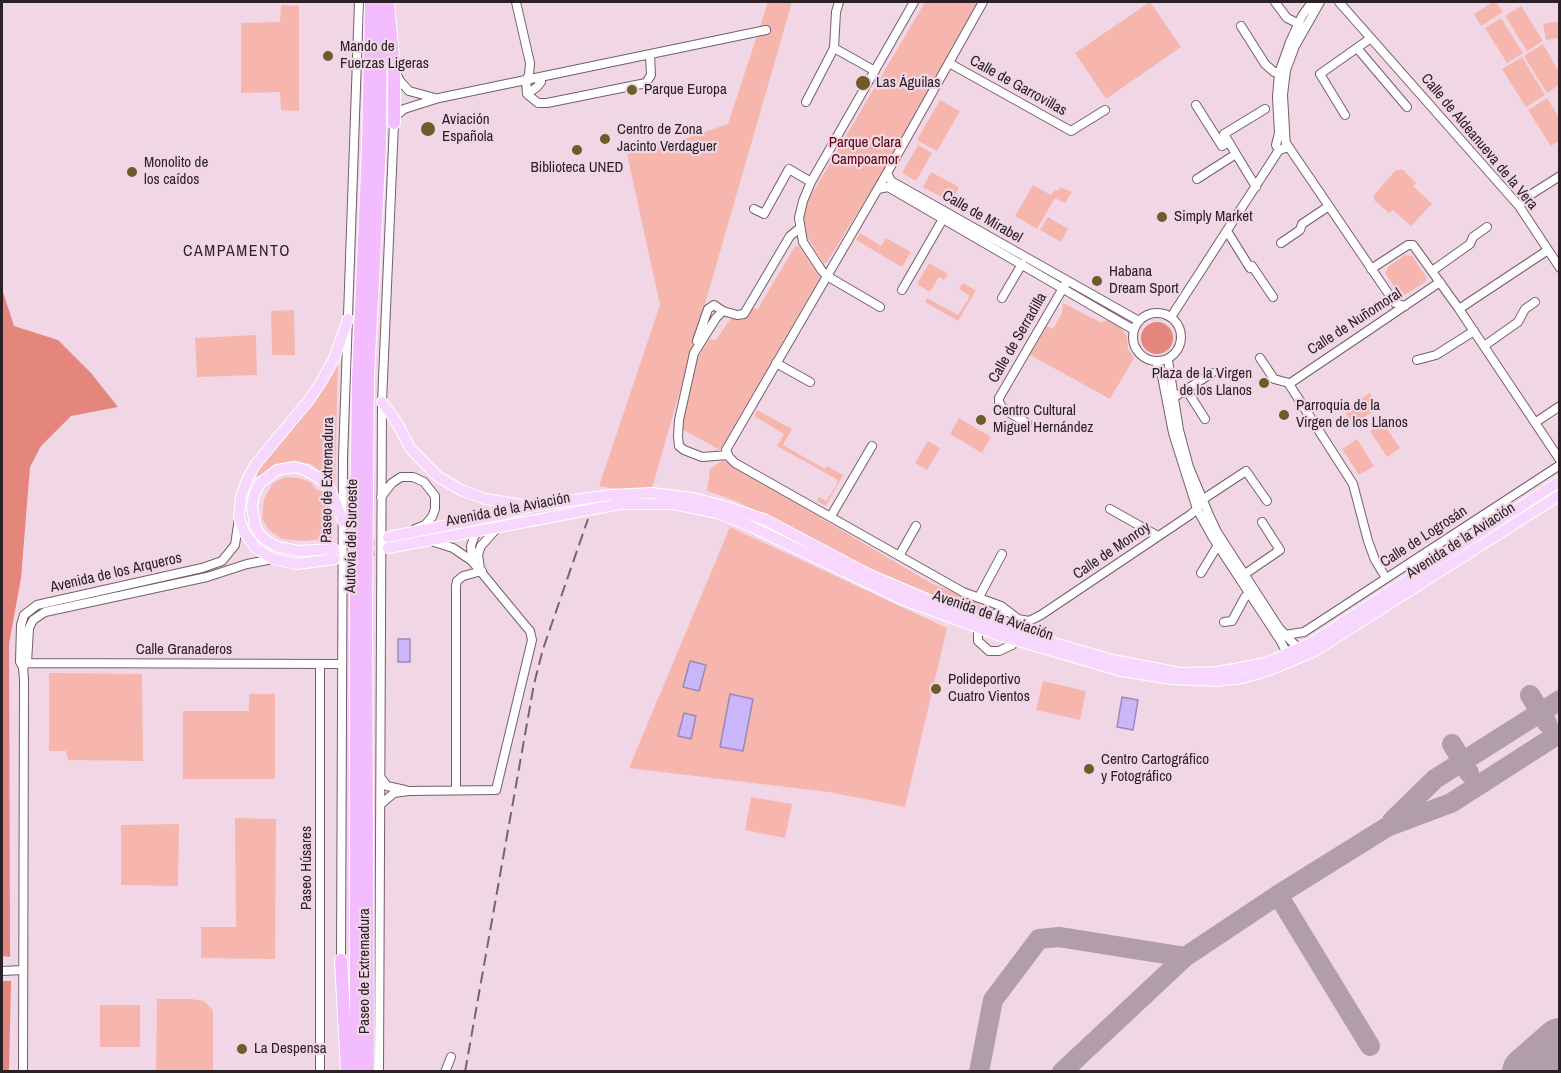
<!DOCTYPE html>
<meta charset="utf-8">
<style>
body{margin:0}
#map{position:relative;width:1561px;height:1073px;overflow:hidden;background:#f1d7e6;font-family:"Archivo Narrow",sans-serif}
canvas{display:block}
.frame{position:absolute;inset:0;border:3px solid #2a2026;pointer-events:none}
</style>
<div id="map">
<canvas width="1561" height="1073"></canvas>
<div class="frame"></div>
</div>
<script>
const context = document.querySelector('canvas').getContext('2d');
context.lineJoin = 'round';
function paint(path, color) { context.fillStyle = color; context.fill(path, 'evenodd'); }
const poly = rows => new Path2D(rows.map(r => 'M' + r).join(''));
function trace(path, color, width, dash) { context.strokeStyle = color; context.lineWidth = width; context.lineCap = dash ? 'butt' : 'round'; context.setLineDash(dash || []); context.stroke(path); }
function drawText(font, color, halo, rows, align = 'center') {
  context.font = font + ' "Archivo Narrow",sans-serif'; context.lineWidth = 4.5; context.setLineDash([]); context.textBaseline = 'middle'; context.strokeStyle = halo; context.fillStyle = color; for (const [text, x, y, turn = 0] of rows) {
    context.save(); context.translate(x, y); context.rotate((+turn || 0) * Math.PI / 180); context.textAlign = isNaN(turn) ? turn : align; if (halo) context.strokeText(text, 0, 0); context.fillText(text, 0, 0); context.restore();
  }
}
paint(poly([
 [768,2,792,2,650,495,599,486,660,305,627,154,663,146,728,124],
 [925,2,978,2,885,168,827,262,824,263,804,232,803,216,810,197],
 [1150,2,1181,47,1106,99,1075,53],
 [1493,2,1496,2,1503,12,1481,26,1474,14],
 [281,5,299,6,299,111,281,110,280,92,241,93,241,23,280,22],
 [1521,6,1543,41,1527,51,1505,16],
 [1501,18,1523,53,1507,63,1485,28],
 [1559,21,1559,38,1546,40,1543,24],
 [1543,44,1559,72,1559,85,1547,93,1524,56],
 [1522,57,1545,95,1526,107,1502,69],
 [1547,98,1559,118,1559,141,1551,146,1528,110],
 [940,100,960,111,937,151,917,140],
 [918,145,932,153,916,181,902,173],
 [1402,169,1416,183,1413,186,1432,204,1411,226,1393,210,1389,213,1374,200,1374,195,1395,171],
 [931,172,959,187,951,202,923,187],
 [1033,185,1051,195,1055,190,1058,191,1060,187,1072,192,1065,203,1055,198,1037,229,1015,216],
 [1048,217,1068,229,1061,242,1040,230],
 [860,233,881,246,886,238,911,252,902,267,856,240],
 [795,246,799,246,820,278,720,450,682,429,694,363,709,340,716,340,731,318,743,320,752,308,758,309],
 [1405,255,1412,256,1427,278,1424,283,1401,297,1385,273,1389,266],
 [929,263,948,274,944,280,939,277,930,292,917,284],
 [963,283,976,290,958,321,925,302,927,298,958,315,968,300,969,295,959,289],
 [1063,303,1100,322,1110,320,1121,328,1127,337,1128,349,1134,358,1110,399,1030,355,1047,326,1053,329,1062,313],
 [294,310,295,355,272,355,271,311],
 [256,335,257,375,197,377,195,338],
 [338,361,335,483,333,486,323,474,311,464,293,461,274,465,258,478,256,473,311,406],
 [1370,393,1379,408,1353,424,1344,410],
 [757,410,792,429,783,445,825,469,827,466,843,475,826,506,817,501,819,497,826,501,836,486,838,480,777,446,784,434,754,416],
 [959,418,991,437,982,453,950,434],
 [1383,423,1400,448,1387,457,1370,431],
 [1357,439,1374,466,1359,475,1342,449],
 [928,441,940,448,927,470,915,463],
 [723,460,929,582,977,602,981,608,981,613,977,617,906,588,736,501,707,491,710,469],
 [285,477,299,478,310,482,316,489,327,493,332,538,304,541,282,539,269,530,262,518,264,499,273,483],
 [730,527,947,628,905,807,828,792,629,768],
 [49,673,142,674,143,761,68,760,66,751,49,751],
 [1043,681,1086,691,1080,720,1036,710],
 [249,694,275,694,275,779,183,779,183,711,249,711],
 [751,797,792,804,785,838,745,830],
 [235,818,276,819,275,959,201,958,201,927,236,927],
 [179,824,178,886,121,885,121,825],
 [157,999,191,999,204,1001,213,1010,213,1071,156,1072],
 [100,1005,140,1005,140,1047,100,1047]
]), '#f6b6ae');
paint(poly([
 [2,289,14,326,58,340,91,373,118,407,71,416,41,446,30,467,21,578,9,644,10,957,2,956],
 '1141 338a16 16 0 1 1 32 0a16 16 0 1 1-32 0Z',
 [2,981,11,981,9,1071,2,1071]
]), '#e4867c');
const water = poly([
 [398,639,410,639,410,662,398,662,398,639],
 [690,661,706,665,699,691,683,687,690,661],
 [730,694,753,699,743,751,720,747,730,694],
 [1122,697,1138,700,1133,730,1117,727,1122,697],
 [684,713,696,716,691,739,678,736,684,713]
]);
paint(water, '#cab6f8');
trace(water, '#9a89b9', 1.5);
trace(poly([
 [1530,695,1547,723],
 [1452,744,1469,773],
 [1392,821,1435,779,1560,700],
 [1278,895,1370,1046],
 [979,1072,993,1000,1039,939,1059,937,1185,957],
 [1062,1072,1185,957,1278,895,1387,827,1451,803,1560,733]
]), '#b29eaa', 20);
trace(poly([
 [1527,1072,1560,1043]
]), '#b29eaa', 50);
trace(poly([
 [335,549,388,537],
 [335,559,388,548]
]), '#c9b2c0', 10, [10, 5]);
const minor = poly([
 [516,2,530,63,529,75,526,80,527,94,538,103,547,103,646,83,651,75,650,55],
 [983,2,887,173,726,450,729,457,735,463,963,592,1001,606,1009,612],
 [1275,2,1287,18,1299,24,1301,28],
 [1339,2,1519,206,1560,268],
 [1241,26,1265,64,1274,72,1279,73],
 [834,48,875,71],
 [1357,48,1407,107],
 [949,63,1071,131,1105,110],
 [396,73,400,81,409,91,435,98],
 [527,94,537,87,541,82,541,77],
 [806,102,834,48,836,12,839,2],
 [1196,105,1222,146,1229,142],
 [1345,115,1320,74,1371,38],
 [1286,143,1390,296,1395,303,1405,306],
 [1279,150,1276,145,1279,133,1277,97,1279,73,1290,42,1302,16,1312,2],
 [1236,154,1256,187],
 [887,173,891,181,1139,321],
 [1197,179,1236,154,1224,134,1265,109],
 [878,189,888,187,1134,330],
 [1519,206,1527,197,1560,176],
 [754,209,764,214,789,169,811,182],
 [1227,231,1250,268,1252,266,1273,297],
 [1281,243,1300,230,1302,224,1329,206],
 [1371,269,1408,245,1413,245,1459,309,1560,460],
 [1432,271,1470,244,1473,237,1487,227],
 [902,290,943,219],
 [1002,298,1022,264],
 [880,307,827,276,822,271,803,242,799,218,803,201,811,182,914,2],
 [1459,309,1548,250],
 '1133 337a24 24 0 1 1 48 0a24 24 0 1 1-48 0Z',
 [1171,317,1279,150,1286,148,1283,95,1286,70,1295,46,1320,2],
 [697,341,708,309,714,305,723,311],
 [1484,346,1518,322,1525,309,1535,302],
 [1260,358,1274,379,1289,383],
 [1168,360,1179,430,1189,467,1209,515,1217,532,1279,628,1295,645,1298,653],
 [1417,360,1436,355,1474,331],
 [1156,362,1162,376,1173,433,1197,509,1213,538,1280,640,1289,657],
 [776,363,810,382],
 [1186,389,1205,419],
 [1170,400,1212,373],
 [1536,422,1560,406],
 [1027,423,1003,409,999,402,999,398,1066,283],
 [728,455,702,457,684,450,679,446,678,436,679,420,694,353,716,318,723,311,737,315,744,314,790,236,800,228],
 [381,497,392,483,401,477,413,477,424,482,435,496,435,509,432,517,425,525,415,529],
 [1110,509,1158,536],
 [831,516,872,446],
 [899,556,916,526],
 [472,561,471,546,474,537,483,523,492,517],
 [480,569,478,554,481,546,498,527],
 [1201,573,1218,545],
 [1242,576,1280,550,1262,522],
 [1386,578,1375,560,1368,541,1353,484,1289,384,1440,282],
 [979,597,1002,554],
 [999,612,1009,612,1018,619,1021,627,1021,633,1012,645,999,651,989,651,978,641,978,629,984,619,999,612],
 [1018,619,1029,621,1041,615,1190,515,1197,509,1202,500,1246,471,1267,501],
 [1224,622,1232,621,1245,597,1254,589],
 [1285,635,1304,632,1560,465],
 [27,663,342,664],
 [320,664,320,1072],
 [23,667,27,663,29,628,33,620,45,612,207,577,247,564,273,559],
 [381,778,387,786,405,790],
 [456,790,456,586,457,581,463,576,482,571],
 [381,804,394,793,409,791,496,790,532,640,530,631,524,624,472,561,453,548,431,541],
 [341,960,343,458,359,2],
 [2,971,23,970],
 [23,1072,24,680,23,667,20,662,21,625,24,615,37,605,202,568,222,561,235,545,239,518],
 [379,1072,382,402,394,123,397,115,404,109,439,98,766,30],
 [445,1072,451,1057]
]);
const major = poly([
 [382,402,397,423,410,448,437,476,461,490,485,499,530,506],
 [388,537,509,513,533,506,610,495,652,493,693,498,724,506,766,520,868,574,981,622,1113,660,1180,673,1218,672,1266,663,1311,643,1560,481],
 [388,548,620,504,673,504,717,513,750,526,901,599,1001,636,1121,671,1172,679,1216,681,1243,678,1270,670,1315,651,1560,495],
 [334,549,299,551,278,547,269,542,261,536,255,526,252,507,254,495,260,483,277,470,295,467,305,470,319,478,330,489,343,521],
 [335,559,297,564,273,559,256,548,244,532,239,517,241,497,247,480,255,465,309,400,321,382,334,359,348,319]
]);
const highway = poly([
 [388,2,394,69,394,123],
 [341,960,347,1072],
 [356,1072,356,528,358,378,368,147,371,2],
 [368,1072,366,608,368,376,380,145,381,2]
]);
trace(minor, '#755e6b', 10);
trace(major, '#fff', 12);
trace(highway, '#fff', 14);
trace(minor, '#fff', 8);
trace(major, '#f7d7fe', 10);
trace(highway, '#f2bcfe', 12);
trace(poly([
 [465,1072,534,684,543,649,588,519]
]), '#74646d', 2, [12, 6]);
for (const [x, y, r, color] of [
 [328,56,6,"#6b5c2a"],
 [863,83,8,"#6b5c2a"],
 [632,90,6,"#6b5c2a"],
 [428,129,8,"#6b5c2a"],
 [605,139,6,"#6b5c2a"],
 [577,150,6,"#6b5c2a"],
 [132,172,6,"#6b5c2a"],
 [1162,217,6,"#6b5c2a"],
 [1097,281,6,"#6b5c2a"],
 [1264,383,6,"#6b5c2a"],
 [1284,415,6,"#6b5c2a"],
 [981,420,6,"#6b5c2a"],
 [936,689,6,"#6b5c2a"],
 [1089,769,6,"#6b5c2a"],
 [242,1049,6,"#6b5c2a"]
]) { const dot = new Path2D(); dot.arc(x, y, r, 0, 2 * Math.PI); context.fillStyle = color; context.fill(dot); trace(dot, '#f1d7e6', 2); }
drawText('15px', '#2a2026', '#f1d7e6', [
 ["Mando de",340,47],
 ["Fuerzas Ligeras",340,64],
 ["Las Águilas",876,83],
 ["Parque Europa",644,90],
 ["Aviación",442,120],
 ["Española",442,137],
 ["Centro de Zona",617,130],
 ["Jacinto Verdaguer",617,147],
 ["Monolito de",144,163],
 ["los caídos",144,180],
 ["Biblioteca UNED",577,168,"center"],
 ["Simply Market",1174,217],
 ["Habana",1109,272],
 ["Dream Sport",1109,289],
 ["Plaza de la Virgen",1252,374,"right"],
 ["de los Llanos",1252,391,"right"],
 ["Parroquia de la",1296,406],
 ["Virgen de los Llanos",1296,423],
 ["Centro Cultural",993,411],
 ["Miguel Hernández",993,428],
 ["Polideportivo",948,680],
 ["Cuatro Vientos",948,697],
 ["Centro Cartográfico",1101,760],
 ["y Fotográfico",1101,777],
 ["La Despensa",254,1049]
], 'left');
drawText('15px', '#2a2026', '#f1d7e6', [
 ["Calle de Garrovillas",1018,86,29],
 ["Calle de Aldeanueva de la Vera",1479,142,50],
 ["Calle de Mirabel",982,217,30],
 ["Calle de Nuñomoral",1355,322,-33],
 ["Calle de Serradilla",1018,338,-60],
 ["Paseo de Extremadura",328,480,-89],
 ["Avenida de la Aviación",508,510,-11],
 ["Autovía del Suroeste",352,536,-89],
 ["Calle de Logrosán",1424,537,-33],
 ["Avenida de la Aviación",1461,541,-33],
 ["Calle de Monroy",1112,551,-34],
 ["Avenida de los Arqueros",116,573,-13],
 ["Avenida de la Aviación",993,616,19],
 ["Calle Granaderos",184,650],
 ["Paseo Húsares",307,868,-90],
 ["Paseo de Extremadura",365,971,-90]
]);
drawText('15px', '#580105', '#f1d7e6', [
 ["Parque Clara",865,143],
 ["Campoamor",865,160]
]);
context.letterSpacing = '1.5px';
drawText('16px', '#2a2026', '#f1d7e6', [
 ["CAMPAMENTO",237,252]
]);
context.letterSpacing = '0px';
</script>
